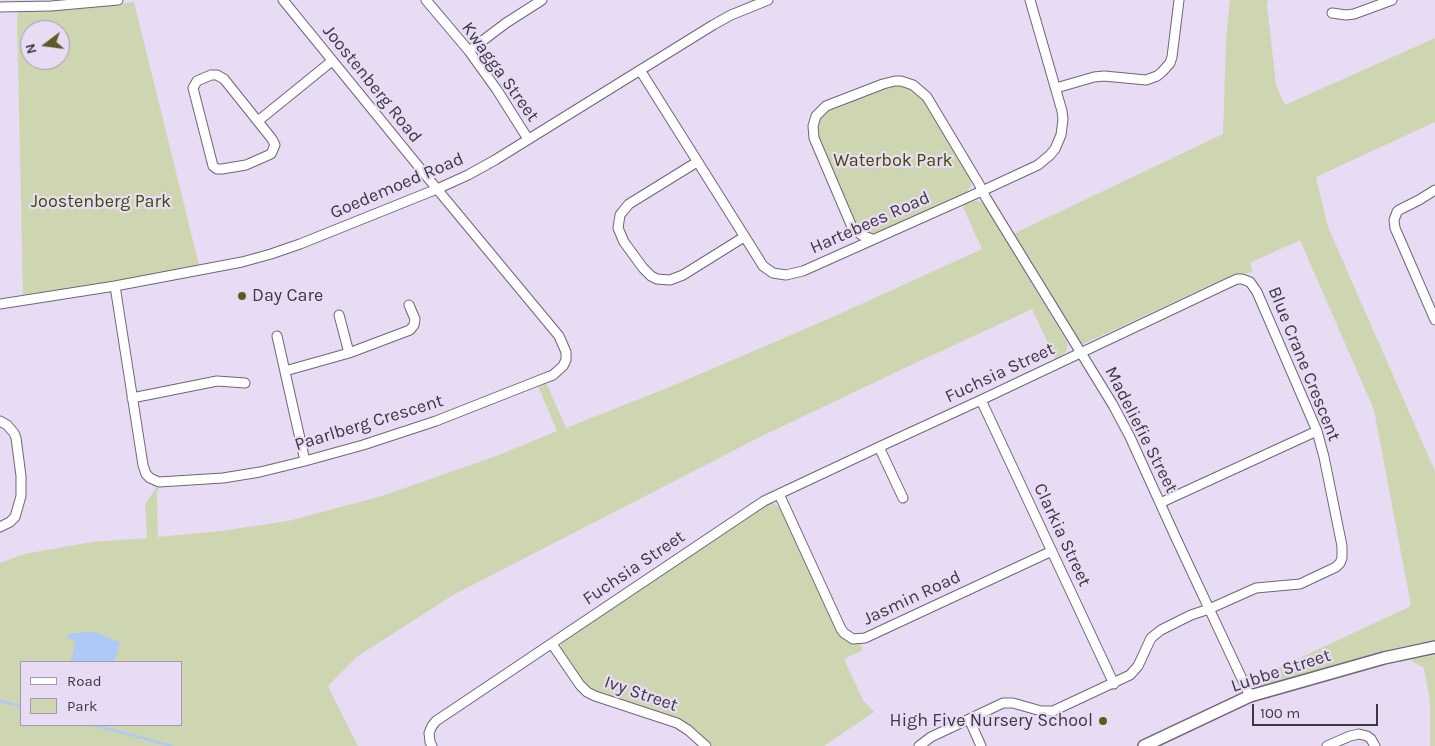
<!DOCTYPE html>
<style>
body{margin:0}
#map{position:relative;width:1435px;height:746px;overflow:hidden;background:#e8dcf4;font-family:Karla,sans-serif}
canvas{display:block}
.legend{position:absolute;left:20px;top:661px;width:162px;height:65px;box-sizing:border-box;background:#e8dcf4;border:1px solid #a49aad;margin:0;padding:6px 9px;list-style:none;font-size:15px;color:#3d3842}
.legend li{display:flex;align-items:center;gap:10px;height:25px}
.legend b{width:25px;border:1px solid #a49aad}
.north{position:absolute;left:20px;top:20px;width:50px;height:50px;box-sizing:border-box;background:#e8dcf4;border:1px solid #a49aad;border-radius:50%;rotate:255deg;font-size:14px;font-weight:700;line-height:20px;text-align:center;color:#3d3842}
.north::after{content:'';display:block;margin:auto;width:18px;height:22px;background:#5f5926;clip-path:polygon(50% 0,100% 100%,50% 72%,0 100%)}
.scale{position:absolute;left:1252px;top:704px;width:126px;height:22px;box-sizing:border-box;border:2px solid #3d3842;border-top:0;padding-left:6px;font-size:15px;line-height:18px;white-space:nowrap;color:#3d3842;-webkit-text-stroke:4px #e8dcf4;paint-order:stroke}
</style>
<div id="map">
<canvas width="1435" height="746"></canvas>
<ul class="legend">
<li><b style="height:6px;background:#fff"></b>Road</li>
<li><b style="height:14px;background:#cdd6b0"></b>Park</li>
</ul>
<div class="north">N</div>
<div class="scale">100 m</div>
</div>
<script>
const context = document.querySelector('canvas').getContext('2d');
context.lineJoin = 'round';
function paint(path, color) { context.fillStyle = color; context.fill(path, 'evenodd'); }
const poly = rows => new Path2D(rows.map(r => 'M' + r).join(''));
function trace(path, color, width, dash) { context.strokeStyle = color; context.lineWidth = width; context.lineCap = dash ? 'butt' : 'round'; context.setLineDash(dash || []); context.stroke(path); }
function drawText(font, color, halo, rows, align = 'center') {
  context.font = font + ' Karla,sans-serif'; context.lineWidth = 4.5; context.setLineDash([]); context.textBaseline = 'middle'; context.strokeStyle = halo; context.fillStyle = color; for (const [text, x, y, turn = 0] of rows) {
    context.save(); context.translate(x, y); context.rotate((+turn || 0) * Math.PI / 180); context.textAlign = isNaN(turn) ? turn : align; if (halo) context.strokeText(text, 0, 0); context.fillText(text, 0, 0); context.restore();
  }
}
paint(poly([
 [1230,0,1268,0,1267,5,1276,85,1285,105,1435,38,1435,122,1316,177,1328,227,1435,471,1435,640,1396,648,1263,685,1252,683,1246,676,1249,673,1259,677,1411,606,1374,410,1300,240,1250,263,1253,271,1245,274,1234,274,1083,344,1079,343,1013,234,1223,134,1226,40],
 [134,2,199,265,112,282,23,295,17,17,19,11,82,8],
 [30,30,60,30,60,60,30,60],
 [895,85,911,89,923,99,971,179,971,186,966,193,874,234,870,234,863,232,858,227,816,131,819,118,828,109,884,88],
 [974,201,979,201,986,207,1065,339,1068,345,1066,351,1062,356,1056,360,1032,309,909,366,762,436,453,595,358,656,328,686,358,746,0,746,0,563,24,554,92,542,147,538,145,504,157,487,159,487,157,492,158,537,222,531,288,521,382,496,499,455,557,431,538,386,546,382,566,428,672,386,835,316,982,249,962,205],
 [21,662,181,662,181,725,21,725],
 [773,503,781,509,837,631,849,642,854,644,860,644,863,650,844,659,863,700,874,712,824,746,713,746,687,724,679,719,594,692,587,688,562,653,560,648,562,642,565,638,767,504],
 [1435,655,1435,746,1430,746,1430,701,1424,668,1413,662,1412,659]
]), '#cdd6b0');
paint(poly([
 [87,632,96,632,119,642,120,644,114,662,70,662,76,642,67,638,68,634]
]), '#adcaf6');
trace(poly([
 [0,701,21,706],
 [94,725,172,746]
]), '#adcaf6', 2.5);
const minor = poly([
 [426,0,469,51,497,90,528,139],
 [0,7,51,6,118,0],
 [1332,13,1346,15,1354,14,1392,0],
 [469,51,506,23,542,0],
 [640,70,760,261,763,266,773,273,786,275,803,271,982,191,1038,165,1050,155,1055,149,1061,135,1063,119,1062,111,1030,0],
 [211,75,217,75,224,79,272,139,275,145,271,154,246,165,222,169,217,169,213,166,193,88,197,81,211,75],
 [1056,88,1094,77,1104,76,1146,80,1157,76,1162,72,1170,63,1172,57,1179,0],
 [258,121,332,61],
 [697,162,629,204,624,210,620,215,618,228,624,242,643,268,651,276,657,279,670,280,683,275,744,237],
 [1435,190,1419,200,1399,210,1397,212,1394,220,1395,228,1435,320],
 [872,239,861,235,852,227,814,138,813,126,816,116,826,106,883,84,895,81,901,81,913,85,927,97,979,184,986,198,1113,405,1130,437,1175,536,1250,696],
 [115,286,143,465,146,474,150,478,159,482,223,478,260,472,305,461,363,445,436,421,540,380,553,375,563,366,566,360,566,352,559,336,437,189,283,0],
 [0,304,115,286,242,262,271,254,300,244,437,189,468,175,495,160,713,25,731,15,768,0],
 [339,315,349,353],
 [277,336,305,461],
 [285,371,349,353,410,330,414,325,415,319,409,305],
 [132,398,217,381,245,383],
 [981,400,1114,684],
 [0,421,7,425,14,433,16,438,21,476,21,496,15,517,10,522,0,527],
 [879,447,903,498],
 [779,494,841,629,844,633,853,639,865,638,1052,551],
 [1160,503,1317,431],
 [552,644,580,685,587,692,595,696,677,723,688,730,706,746],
 [969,719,981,746],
 [432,746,430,742,429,733,432,726,436,721,764,501,879,447,981,400,1224,285,1237,279,1242,279,1250,282,1257,292,1317,431,1324,457,1342,546,1342,558,1340,563,1336,567,1300,584,1256,588,1209,609,1191,615,1161,630,1151,638,1138,666,1130,675,1053,711,1041,711,1013,703,1003,703,931,737,919,746],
 [1327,746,1350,736,1359,734,1367,736,1371,739,1375,746]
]);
const major = poly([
 [1144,746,1250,696,1384,658,1435,647]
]);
trace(minor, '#6f6579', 11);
trace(major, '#6f6579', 14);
trace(minor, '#fff', 9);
trace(major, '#fff', 11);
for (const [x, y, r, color] of [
 [242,296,5,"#5f5926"],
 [1103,721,5,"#5f5926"]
]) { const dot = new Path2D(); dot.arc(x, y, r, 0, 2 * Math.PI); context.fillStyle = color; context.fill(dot); trace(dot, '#e8dcf4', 2); }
drawText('18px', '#3d3842', '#e8dcf4', [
 ["Kwagga Street",500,72,54],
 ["Joostenberg Road",372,84,51],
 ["Goedemoed Road",397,186,-23],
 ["Hartebees Road",870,223,-24],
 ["Blue Crane Crescent",1304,364,68],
 ["Fuchsia Street",1000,373,-25],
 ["Paarlberg Crescent",369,423,-17],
 ["Madeliefie Street",1141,430,63],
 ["Clarkia Street",1062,535,65],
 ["Fuchsia Street",634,568,-34],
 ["Jasmin Road",912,598,-25],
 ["Lubbe Street",1281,671,-18],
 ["Ivy Street",641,694,19]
]);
drawText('18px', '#3f4a00', '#e8dcf4', [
 ["Waterbok Park",893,161],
 ["Joostenberg Park",101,202]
]);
drawText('18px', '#3d3842', '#e8dcf4', [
 ["Day Care",252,296],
 ["High Five Nursery School",1093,721,"right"]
], 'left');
</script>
